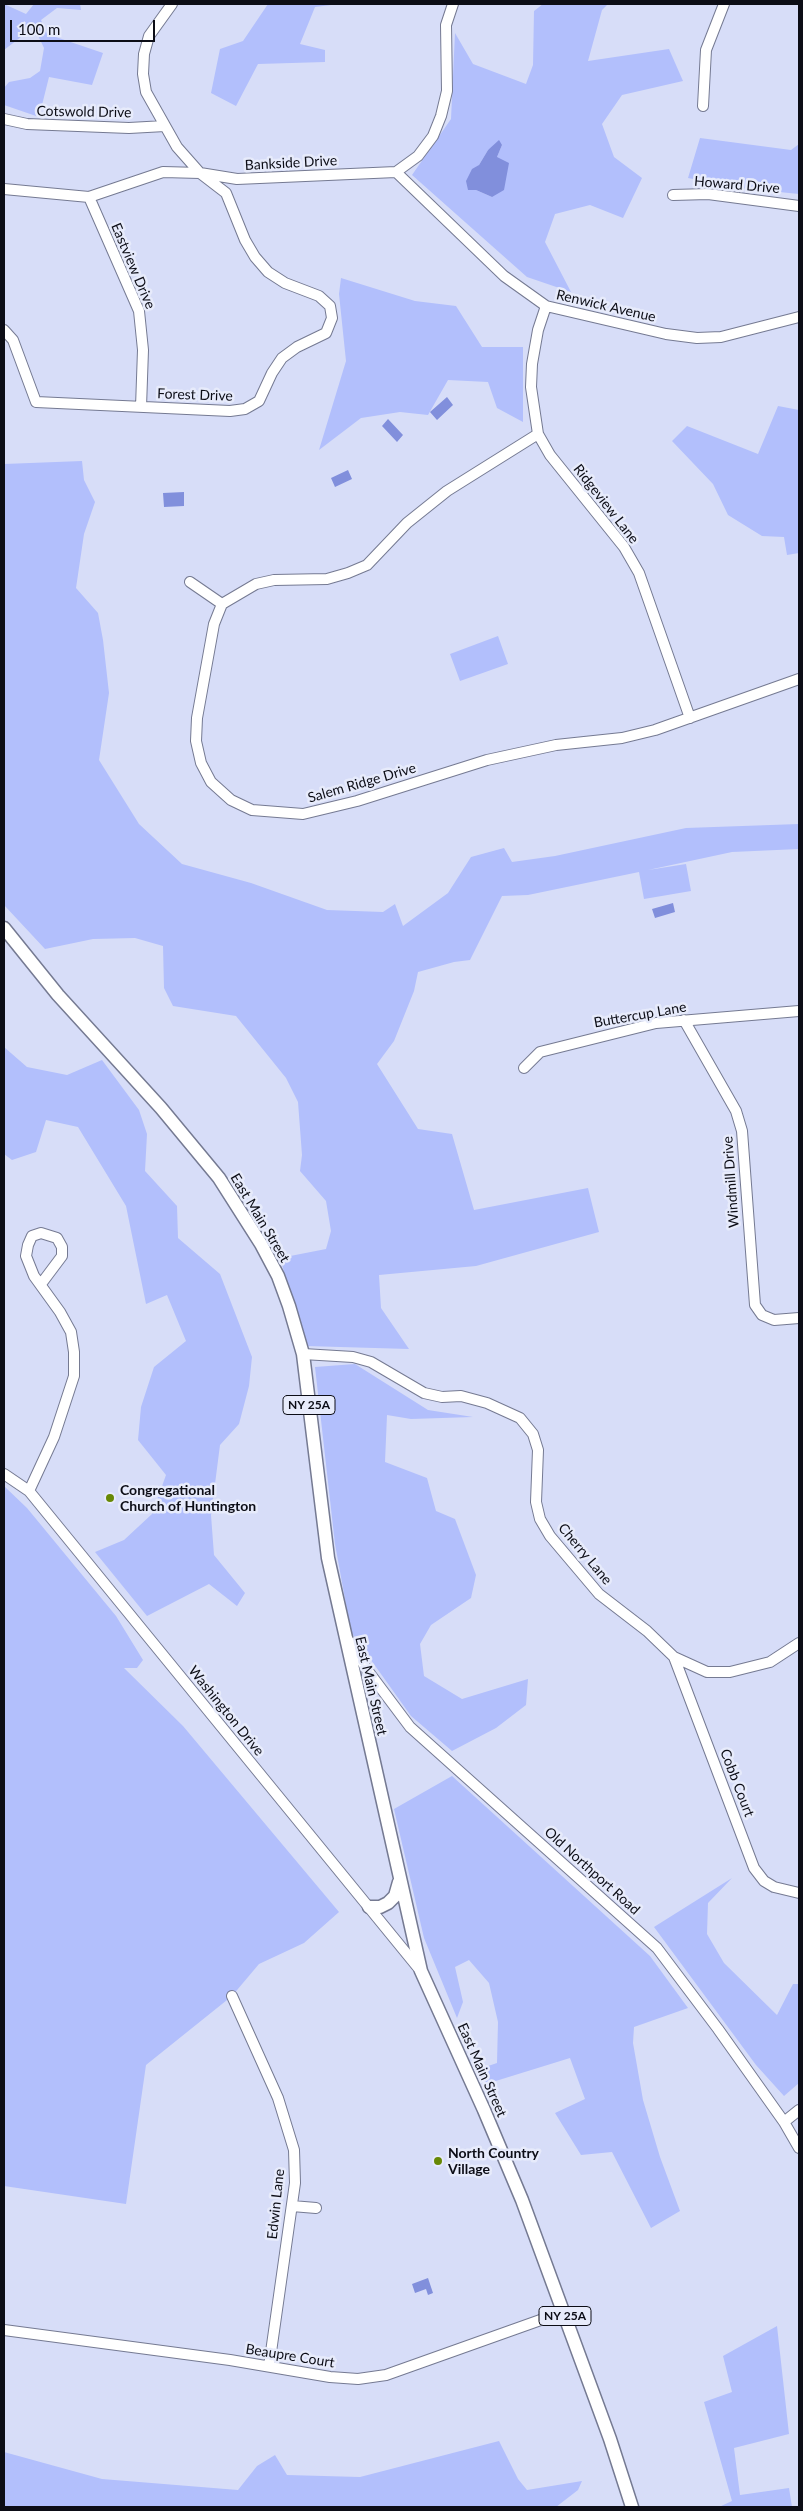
<!DOCTYPE html>
<style>
body{margin:0}
#map{position:relative;width:803px;height:2511px;overflow:hidden;background:#d7ddf8;font-family:Lato,sans-serif}
canvas{display:block}
.frame{position:absolute;inset:0;border:5px solid #0c0d16;pointer-events:none}
.scale{position:absolute;left:10px;top:20px;width:145px;height:22px;box-sizing:border-box;border:2px solid #0c0d16;border-top:0;padding-left:6px;font-size:15px;line-height:18px;white-space:nowrap;color:#0c0d16;-webkit-text-stroke:4px #e7ebfb;paint-order:stroke}
</style>
<div id="map">
<canvas width="803" height="2511"></canvas>
<div class="frame"></div>
<div class="scale">100 m</div>
</div>
<script>
const context = document.querySelector('canvas').getContext('2d');
context.lineJoin = 'round';
function paint(path, color) { context.fillStyle = color; context.fill(path, 'evenodd'); }
const poly = rows => new Path2D(rows.map(r => 'M' + r).join(''));
function trace(path, color, width, dash) { context.strokeStyle = color; context.lineWidth = width; context.lineCap = dash ? 'butt' : 'round'; context.setLineDash(dash || []); context.stroke(path); }
function drawText(font, color, halo, rows, align = 'center') {
  context.font = font + ' Lato,sans-serif'; context.lineWidth = 5; context.setLineDash([]); context.textBaseline = 'middle'; context.strokeStyle = halo; context.fillStyle = color; for (const [text, x, y, turn = 0] of rows) {
    context.save(); context.translate(x, y); context.rotate((+turn || 0) * Math.PI / 180); context.textAlign = isNaN(turn) ? turn : align; if (halo) context.strokeText(text, 0, 0); context.fillText(text, 0, 0); context.restore();
  }
}
paint(poly([
 [4,4,26,14,34,4,80,4,81,10,57,8,41,20,47,34,103,53,92,85,49,77,39,117,4,105,4,88,9,82,30,78,40,71,44,48,34,27,4,50],
 [268,4,339,4,315,7,300,44,325,50,325,62,258,64,236,106,211,93,220,49,243,41],
 [543,4,608,4,602,10,588,61,669,49,683,81,622,95,602,124,614,157,642,178,623,218,590,205,555,214,545,242,571,292,527,277,412,175,451,119,455,33,473,64,526,84,533,65,534,11],
 [502,145,497,157,492,197,476,190,479,165,488,150],
 [700,138,791,150,799,144,799,194,740,188,688,178],
 [341,278,415,301,456,306,482,347,523,347,523,422,497,408,488,382,448,380,428,415,400,412,361,418,319,450,346,361,339,294],
 [778,406,799,410,799,553,787,555,784,537,762,536,728,515,713,484,672,441,687,426,758,454],
 [82,461,84,480,95,502,84,534,76,588,98,613,103,640,109,693,99,760,139,824,182,864,251,883,327,910,383,912,395,904,403,926,448,893,471,857,504,848,512,862,555,856,686,828,799,824,799,849,732,852,648,870,686,864,691,891,644,899,639,872,528,895,502,896,470,960,454,962,418,972,414,991,394,1041,377,1064,418,1129,452,1134,474,1210,588,1188,599,1232,476,1266,379,1275,381,1308,409,1349,306,1346,280,1258,326,1249,331,1231,326,1201,300,1171,302,1155,298,1102,286,1078,236,1016,173,1006,164,988,163,946,135,938,93,939,45,949,4,905,4,464],
 [498,636,508,664,460,681,450,654],
 [4,1047,27,1067,67,1075,102,1060,139,1110,147,1134,145,1171,177,1206,178,1238,220,1274,252,1357,249,1386,239,1424,220,1445,211,1515,214,1555,245,1593,237,1606,209,1584,147,1616,95,1552,124,1540,152,1514,166,1475,138,1440,141,1407,154,1367,186,1341,167,1295,146,1304,126,1206,78,1127,46,1120,36,1152,12,1160,4,1154],
 [355,1364,428,1410,473,1417,411,1419,387,1415,385,1462,427,1478,436,1511,455,1519,476,1575,471,1598,431,1625,420,1644,424,1676,462,1699,528,1679,526,1705,496,1728,452,1751,411,1716,351,1632,335,1544,315,1367],
 [4,1486,27,1508,116,1616,143,1660,137,1668,124,1668,183,1726,339,1912,304,1943,259,1964,232,1996,146,2065,126,2204,4,2186],
 [452,1776,650,1956,688,2008,634,2027,633,2043,643,2100,660,2157,680,2211,651,2228,612,2152,581,2155,555,2113,585,2099,570,2058,486,2084,479,2069,497,2063,498,2022,489,1983,469,1960,455,1967,463,2002,457,2018,424,1938,394,1809],
 [732,1878,708,1903,707,1934,724,1963,777,2015,793,1984,799,1984,799,2083,784,2096,756,2065,654,1927],
 [777,2326,789,2434,734,2448,740,2495,789,2488,792,2507,719,2507,732,2501,704,2402,732,2392,723,2356],
 [499,2441,518,2479,527,2490,582,2481,578,2490,556,2507,4,2507,4,2452,102,2479,238,2490,257,2466,275,2455,287,2475,360,2477]
]), '#b2bffc');
paint(poly([
 [499,140,502,145,497,157,509,163,504,190,492,197,476,190,468,190,466,181,472,169,479,165,488,150],
 [447,397,453,405,437,420,430,412],
 [388,419,403,435,397,442,382,426],
 [348,470,352,479,335,487,331,478],
 [184,492,184,506,164,507,163,493],
 [673,903,675,912,655,918,652,909],
 [428,2278,433,2293,428,2295,426,2289,415,2293,412,2284]
]), '#818fdc');
const minor = poly([
 [703,106,706,50,724,4],
 [4,119,27,124,129,128,165,126],
 [396,172,504,276,546,306,666,334,697,338,721,337,799,317],
 [4,189,89,197,163,172,200,173,237,179,396,172,418,156,433,136,441,116,447,91,446,25,453,4],
 [673,195,708,194,799,206],
 [89,197,139,311,143,350,141,407],
 [546,306,538,330,532,364,531,387,538,434,550,455,624,547,639,573,690,718],
 [4,330,13,340,36,402,230,411,245,409,259,401,272,373,282,358,297,347,326,333,332,318,330,306,319,296,285,283,268,272,255,257,245,240,226,193,200,173,177,147,146,92,143,74,144,54,149,36,172,4],
 [538,434,447,491,407,523,367,565,348,573,327,579,274,580,256,584,222,604,214,624,197,718,196,741,201,763,211,782,231,800,252,810,303,814,357,801,487,760,556,745,622,738,655,730,799,679],
 [190,582,222,604],
 [684,1020,736,1111,742,1131,755,1305,762,1315,774,1320,799,1318],
 [524,1068,540,1052,656,1023,799,1011],
 [303,1354,353,1357,371,1362,424,1393,442,1397,461,1396,487,1403,520,1418,533,1434,538,1450,536,1502,540,1519,550,1536,599,1594,647,1631,674,1657,707,1672,730,1672,770,1662,799,1643],
 [4,1474,29,1491,420,1970],
 [29,1491,54,1437,74,1376,74,1352,71,1332,60,1312,34,1276,26,1256,28,1245,32,1236,41,1233,57,1238,62,1247,62,1256,41,1284],
 [348,1640,368,1671,410,1727,657,1948,718,2029,784,2122,799,2148],
 [674,1657,754,1868,764,1881,774,1887,799,1893],
 [232,1996,278,2098,294,2150,295,2183,269,2366],
 [784,2122,799,2110],
 [292,2206,316,2208],
 [4,2330,230,2360,330,2377,358,2379,386,2375,563,2312]
]);
const major = poly([
 [4,928,58,995,161,1108,219,1178,261,1244,278,1276,289,1306,303,1354,328,1558,421,1971,484,2110,522,2200,610,2439,632,2507],
 [369,1907,380,1907,388,1903,395,1896,399,1882]
]);
trace(minor, '#757a92', 12);
trace(major, '#757a92', 15);
trace(minor, '#fff', 10);
trace(major, '#fff', 12);
for (const [x, y, r, color] of [
 [110,1498,5,"#678805"],
 [438,2161,5,"#678805"]
]) { const dot = new Path2D(); dot.arc(x, y, r, 0, 2 * Math.PI); context.fillStyle = color; context.fill(dot); trace(dot, '#e7ebfb', 2); }
for (const [x, y, w] of [
 [309,1405,52],
 [565,2316,52]
]) { const box = new Path2D(); box.roundRect(x - w / 2, y - 9.5, w, 19, 4); context.fillStyle = '#e7ebfb'; context.fill(box); trace(box, '#0c0d16', 1); }
drawText('bold 12px', '#0c0d16', null, [
 ["NY 25A",309,1405],
 ["NY 25A",565,2316]
]);
drawText('14px', '#0c0d16', '#e7ebfb', [
 ["Cotswold Drive",84,112,1],
 ["Bankside Drive",291,163,-3],
 ["Howard Drive",737,185,5],
 ["Eastview Drive",133,266,67],
 ["Renwick Avenue",606,306,13],
 ["Forest Drive",195,395,2],
 ["Ridgeview Lane",606,504,52],
 ["Salem Ridge Drive",362,783,-16],
 ["Buttercup Lane",640,1015,-10],
 ["Windmill Drive",731,1182,-94],
 ["East Main Street",260,1218,59],
 ["Cherry Lane",585,1554,50],
 ["East Main Street",371,1686,77],
 ["Washington Drive",226,1711,51],
 ["Cobb Court",737,1783,69],
 ["Old Northport Road",592,1871,42],
 ["East Main Street",482,2070,66],
 ["Edwin Lane",276,2204,-84],
 ["Beaupre Court",290,2356,9]
]);
drawText('bold 14px', '#0c0d16', '#e7ebfb', [
 ["Congregational",120,1490],
 ["Church of Huntington",120,1506],
 ["North Country",448,2153],
 ["Village",448,2169]
], 'left');
</script>
